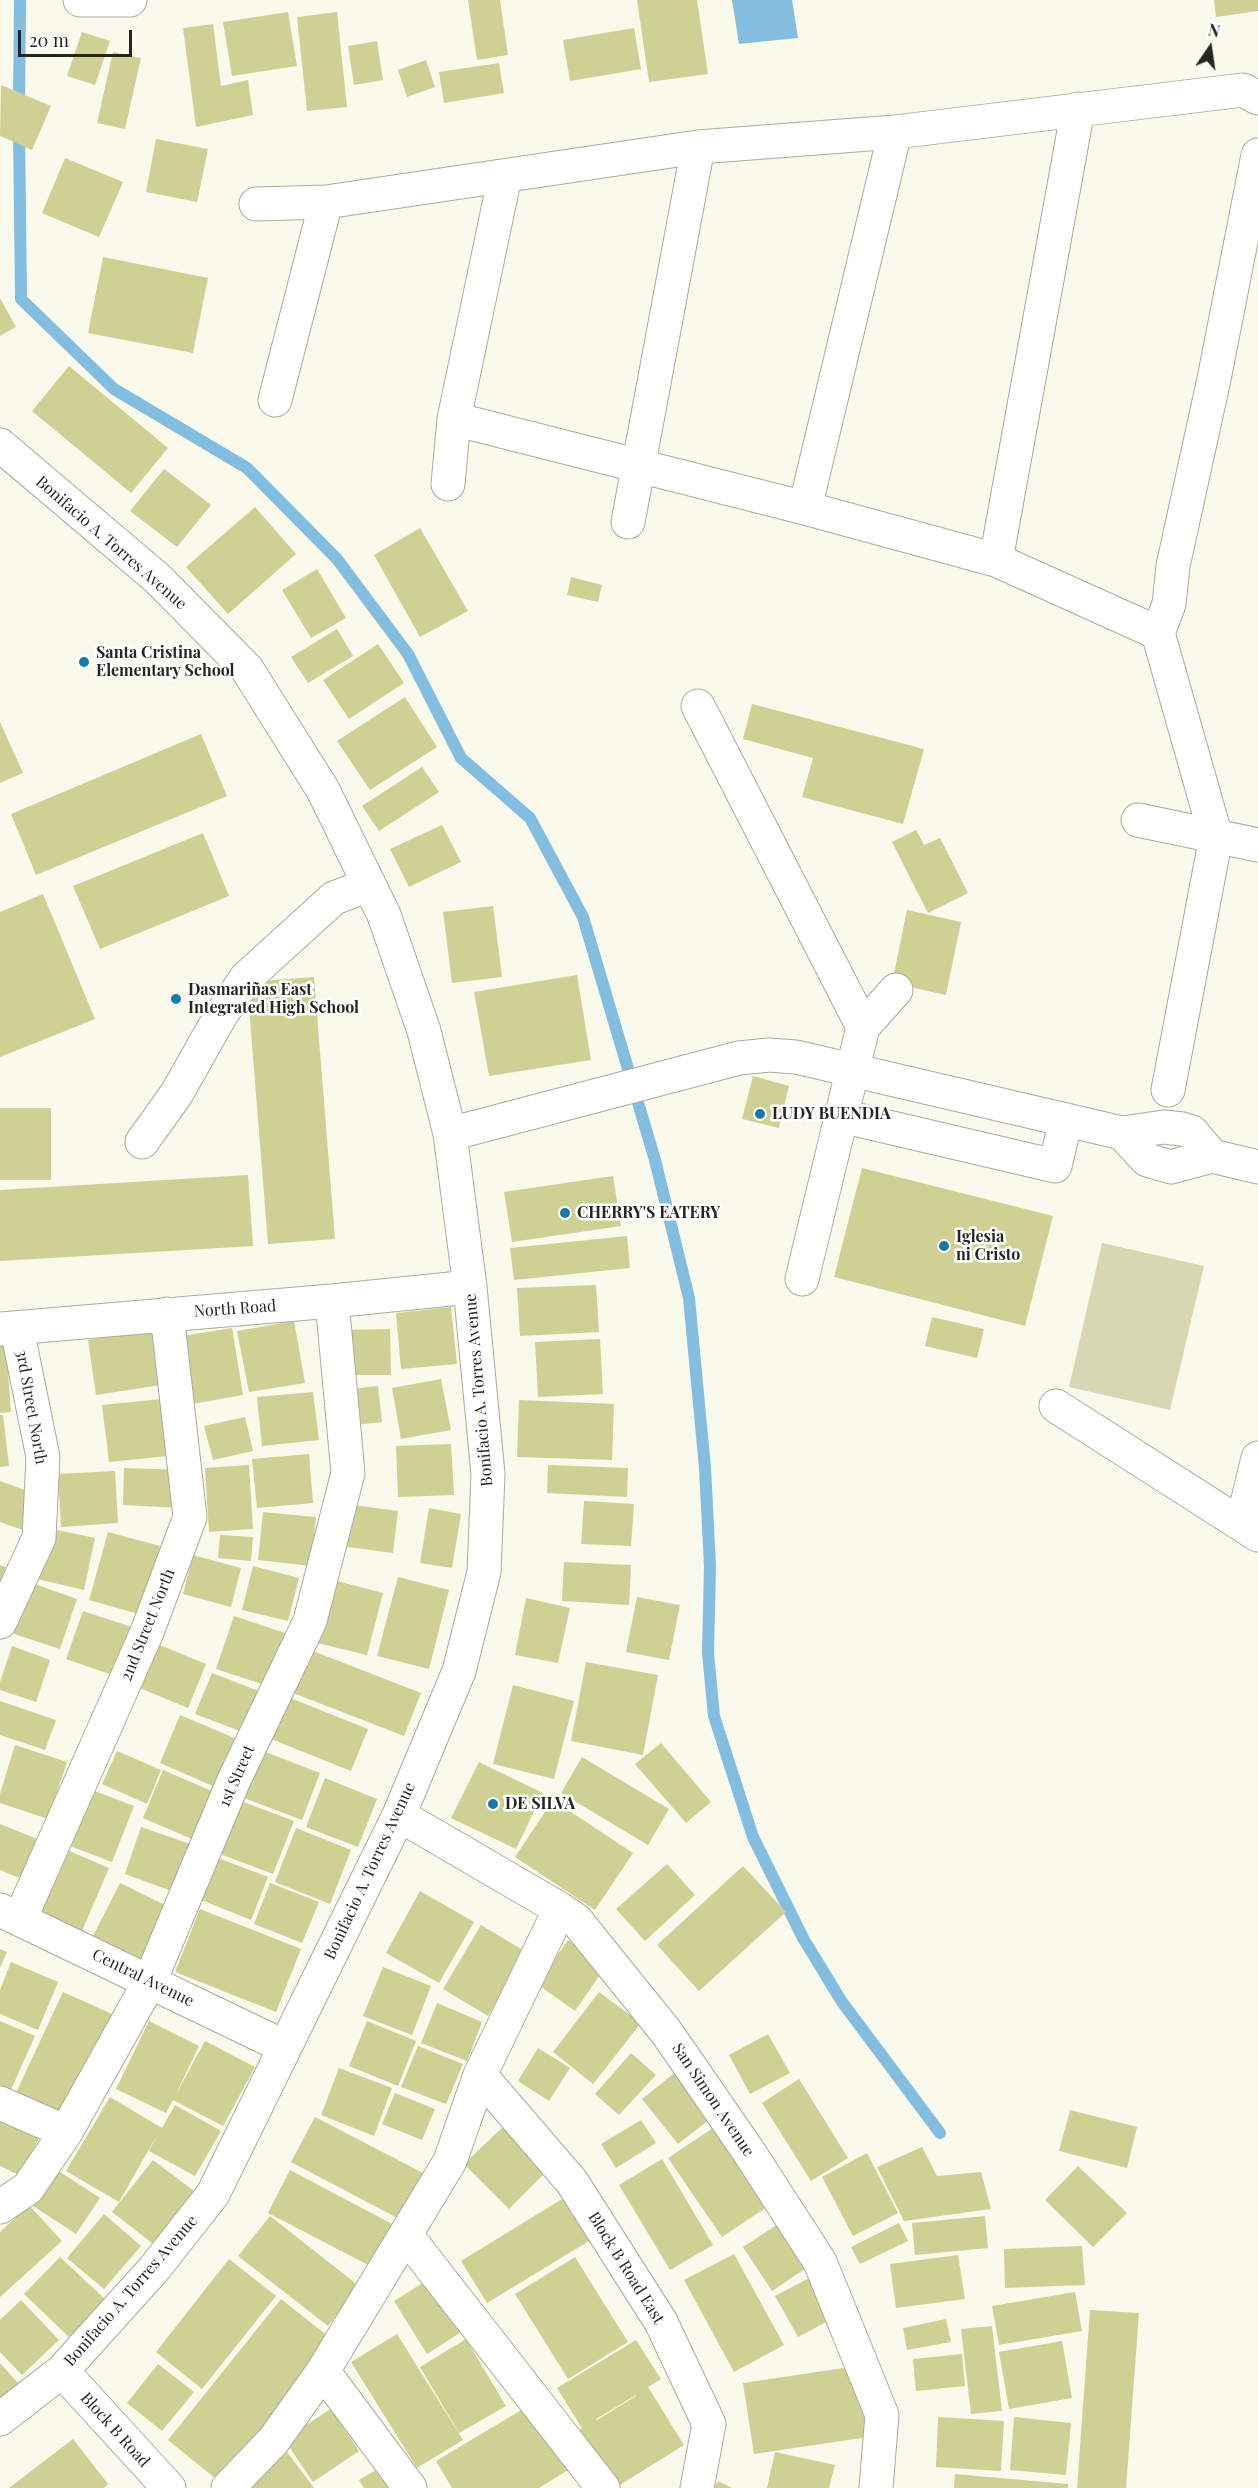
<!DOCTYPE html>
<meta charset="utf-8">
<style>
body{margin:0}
#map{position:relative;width:1258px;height:2488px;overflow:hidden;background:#f9faeb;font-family:"Playfair Display",serif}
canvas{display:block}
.north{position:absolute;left:1180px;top:18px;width:60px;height:60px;-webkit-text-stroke:4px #fff;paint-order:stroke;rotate:13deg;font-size:16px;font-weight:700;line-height:24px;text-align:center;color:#262621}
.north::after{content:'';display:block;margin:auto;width:21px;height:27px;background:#262621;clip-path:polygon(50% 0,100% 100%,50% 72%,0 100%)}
.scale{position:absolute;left:18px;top:30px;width:114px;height:27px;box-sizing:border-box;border:3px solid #262621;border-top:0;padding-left:8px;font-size:18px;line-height:21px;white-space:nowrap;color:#262621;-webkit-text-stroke:4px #fff;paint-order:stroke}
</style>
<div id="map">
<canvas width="1258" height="2488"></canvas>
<div class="north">N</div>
<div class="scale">20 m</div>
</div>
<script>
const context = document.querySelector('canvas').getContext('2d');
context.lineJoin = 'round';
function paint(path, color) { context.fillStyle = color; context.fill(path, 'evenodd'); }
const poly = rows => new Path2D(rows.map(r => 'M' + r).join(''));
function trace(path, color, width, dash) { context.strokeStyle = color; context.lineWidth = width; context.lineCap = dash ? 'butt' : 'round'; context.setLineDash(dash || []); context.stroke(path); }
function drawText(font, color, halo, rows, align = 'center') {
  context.font = font + ' "Playfair Display",serif'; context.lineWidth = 5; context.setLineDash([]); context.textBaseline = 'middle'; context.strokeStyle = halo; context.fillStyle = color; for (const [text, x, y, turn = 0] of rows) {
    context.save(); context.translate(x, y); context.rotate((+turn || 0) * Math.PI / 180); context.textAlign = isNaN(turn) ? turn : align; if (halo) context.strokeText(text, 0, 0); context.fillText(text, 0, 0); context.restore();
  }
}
paint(poly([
 [1102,1243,1204,1266,1170,1410,1069,1387]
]), '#d7d7b3');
paint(poly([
 [732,0,792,0,798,38,739,44]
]), '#83bee0');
trace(poly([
 [19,109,20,0],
 [19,129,21,299,114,389,247,468,337,559,408,654,461,758,530,818,583,917,655,1160,689,1298,705,1468,710,1566,708,1653,714,1716,753,1837,803,1938,842,2002,940,2133]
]), '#83bee0', 12);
paint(poly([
 [468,0,500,0,508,55,477,60],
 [637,0,697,0,708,74,649,82],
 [1214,0,1258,0,1258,11,1216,17],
 [288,12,297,66,232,76,223,22],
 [337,12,347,107,307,111,297,17],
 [213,24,221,86,248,80,253,115,196,127,183,28],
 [634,28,641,69,570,81,563,40],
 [82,32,110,41,95,85,67,76],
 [377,41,383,80,354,85,348,46],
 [113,52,141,58,125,129,97,123],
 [426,60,435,87,407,97,398,70],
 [499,63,504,93,444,103,439,72],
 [1,85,51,106,32,150,0,136],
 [156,139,208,149,197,202,146,192],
 [65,158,123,182,99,237,42,213],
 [103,257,208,278,193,353,88,333],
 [0,298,16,327,0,336],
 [69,366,168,448,131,493,32,411],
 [164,469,211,505,177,547,130,511],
 [255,507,296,554,228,614,186,567],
 [420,528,468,611,420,637,374,555],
 [317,569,346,618,311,638,282,590],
 [571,577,602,585,598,602,567,595],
 [337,629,353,656,308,683,291,657],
 [378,644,404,683,349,719,323,680],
 [405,697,437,747,370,790,337,741],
 [752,704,924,749,903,824,802,797,813,758,743,739],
 [0,722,23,773,0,783],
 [201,734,227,796,36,875,11,814],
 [422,767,439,792,379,831,362,806],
 [442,825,461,862,409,887,390,849],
 [916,830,924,845,940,838,968,893,928,913,892,842],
 [203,833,229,896,100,949,73,886],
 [43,894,95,1019,0,1057,0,912],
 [493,906,502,977,452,983,443,912],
 [907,910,961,922,946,995,892,983],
 [577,975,591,1060,489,1076,474,992],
 [314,977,335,1239,268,1244,247,982],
 [753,1076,789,1086,779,1128,742,1119],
 [0,1108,51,1108,51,1180,0,1180],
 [862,1168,1053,1216,1025,1326,834,1277],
 [248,1175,253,1246,0,1261,0,1190],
 [613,1176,621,1226,512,1242,504,1192],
 [627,1236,630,1268,514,1280,510,1248],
 [596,1285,599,1332,520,1336,517,1288],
 [451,1307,457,1364,401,1369,396,1313],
 [932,1317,984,1329,977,1358,925,1346],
 [294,1321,305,1383,249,1392,237,1331],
 [232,1328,243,1395,187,1405,176,1337],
 [152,1329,161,1385,96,1395,88,1340],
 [390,1329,391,1375,344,1375,343,1330],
 [600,1339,603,1394,538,1397,535,1342],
 [0,1343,6,1343,11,1412,0,1413],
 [441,1379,451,1430,401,1439,392,1388],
 [378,1386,382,1422,355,1425,351,1389],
 [313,1392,319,1440,262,1446,257,1397],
 [161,1399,168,1456,109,1462,102,1405],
 [519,1400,614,1404,612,1460,517,1457],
 [0,1415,3,1415,9,1466,0,1467],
 [245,1417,253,1451,213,1460,204,1426],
 [451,1444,454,1495,398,1497,396,1446],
 [309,1454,313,1503,257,1508,252,1459],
 [249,1465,253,1529,209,1532,205,1468],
 [548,1465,628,1468,627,1497,547,1493],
 [124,1468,183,1470,181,1508,123,1505],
 [115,1471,118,1523,61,1527,58,1474],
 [0,1481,39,1495,26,1531,0,1522],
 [584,1501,634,1504,631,1546,581,1544],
 [345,1504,398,1511,393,1553,340,1546],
 [429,1508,461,1514,452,1568,420,1563],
 [263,1512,316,1517,311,1566,258,1560],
 [48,1528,95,1538,84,1590,37,1579],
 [108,1532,160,1546,142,1615,89,1600],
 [220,1535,253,1537,251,1561,218,1558],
 [193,1555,241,1568,231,1607,183,1594],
 [564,1562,631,1565,629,1605,562,1601],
 [0,1565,6,1567,0,1583],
 [253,1566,299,1578,288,1621,242,1610],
 [398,1577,449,1590,429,1669,377,1656],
 [333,1580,383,1593,367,1655,317,1643],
 [26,1581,77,1599,60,1649,8,1632],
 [637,1597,680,1605,669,1660,626,1652],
 [526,1598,570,1608,558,1663,515,1655],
 [83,1611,141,1630,124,1679,66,1659],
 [234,1616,285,1633,268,1686,216,1669],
 [155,1643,206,1664,188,1708,137,1687],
 [12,1646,50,1660,36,1702,0,1690,0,1682],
 [305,1648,421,1693,404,1736,288,1691],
 [586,1662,658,1675,643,1755,571,1741],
 [212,1673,264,1693,248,1734,195,1714],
 [513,1685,574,1701,554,1779,493,1764],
 [288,1697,368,1729,351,1771,271,1739],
 [0,1701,56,1720,45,1750,0,1735],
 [180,1715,244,1742,222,1790,160,1763],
 [661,1743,711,1802,686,1823,635,1764],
 [15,1745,67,1762,48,1819,0,1803,0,1794],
 [117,1751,161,1770,147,1804,102,1784],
 [263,1751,320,1773,302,1820,244,1798],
 [582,1757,669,1809,648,1845,561,1793],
 [479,1762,543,1793,516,1849,451,1818],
 [163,1770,221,1795,201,1843,143,1818],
 [325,1778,377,1799,358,1847,306,1827],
 [92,1790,134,1806,112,1862,70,1846],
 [553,1800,633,1853,595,1910,515,1857],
 [241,1801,294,1821,273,1874,220,1854],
 [0,1824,40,1840,24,1880,0,1870],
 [141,1827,193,1845,177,1893,125,1874],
 [296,1828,351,1850,330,1904,275,1882],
 [67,1850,109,1868,82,1931,40,1914],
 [218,1858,268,1877,251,1920,201,1900],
 [667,1864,695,1895,645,1941,616,1909],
 [743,1866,786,1912,699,1991,657,1945],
 [120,1883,171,1908,144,1963,92,1938],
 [270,1883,319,1902,302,1943,254,1924],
 [420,1891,474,1922,439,1983,386,1953],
 [200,1909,301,1949,276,2012,175,1972],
 [481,1925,526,1952,488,2016,443,1989],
 [568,1940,606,1966,575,2011,537,1984],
 [0,1949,7,1952,0,1968],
 [11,1962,58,1982,38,2030,0,2014,0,1990],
 [383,1967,431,1986,412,2035,363,2016],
 [63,1992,112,2014,65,2118,15,2095],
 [599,1992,641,2023,593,2084,553,2052],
 [437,2003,482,2022,467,2061,421,2043],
 [0,2021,35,2036,10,2092,0,2088],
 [149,2021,199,2046,175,2096,205,2041,255,2067,223,2126,173,2100,166,2113,116,2089],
 [367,2021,416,2041,398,2086,349,2066],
 [768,2034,790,2073,750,2094,729,2055],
 [418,2046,463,2064,446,2104,401,2087],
 [538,2048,570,2068,549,2101,518,2081],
 [631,2053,656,2075,619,2115,595,2094],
 [683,2066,719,2112,678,2144,642,2099],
 [339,2068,392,2088,374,2136,321,2115],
 [799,2079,848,2158,811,2181,762,2103],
 [395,2093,435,2109,422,2140,382,2124],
 [110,2097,162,2128,175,2105,221,2131,195,2176,149,2151,160,2130,119,2202,66,2171],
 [1070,2110,1137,2127,1127,2168,1059,2151],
 [0,2114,41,2133,21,2176,0,2166],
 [315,2117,427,2175,403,2221,291,2162],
 [641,2120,656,2143,616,2168,601,2144],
 [506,2124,550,2168,509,2209,464,2164],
 [716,2126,770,2205,722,2237,668,2158],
 [922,2147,937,2176,981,2172,991,2209,904,2221,877,2167],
 [867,2153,898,2213,853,2236,822,2177],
 [662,2159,713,2245,670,2270,619,2185],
 [153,2160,202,2197,161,2250,112,2212],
 [1078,2166,1127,2213,1093,2247,1045,2200],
 [54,2168,100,2198,76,2234,30,2204],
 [290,2170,394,2225,372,2267,268,2213],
 [562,2199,589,2241,487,2303,461,2261],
 [29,2205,62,2241,0,2297,0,2232],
 [104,2214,141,2246,104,2289,67,2258],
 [270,2216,359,2286,328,2326,238,2256],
 [985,2216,988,2248,915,2255,912,2223],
 [789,2217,818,2260,772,2291,743,2247],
 [899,2223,908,2241,860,2264,851,2247],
 [1082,2246,1085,2285,1005,2288,1004,2249],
 [734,2254,784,2345,734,2372,684,2280],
 [958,2255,965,2299,896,2308,890,2264],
 [60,2257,105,2299,69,2337,24,2294],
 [575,2257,628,2342,568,2379,515,2294],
 [229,2259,276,2296,202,2389,156,2352],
 [437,2274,469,2327,427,2354,394,2301],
 [813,2276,836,2317,798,2337,775,2296],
 [1075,2292,1082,2331,999,2345,992,2306],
 [281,2299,334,2341,221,2483,168,2440],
 [21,2300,59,2340,22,2375,0,2352,0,2320],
 [1090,2310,1139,2313,1126,2488,1077,2488],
 [946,2319,951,2342,907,2350,903,2328],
 [992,2326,1002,2411,971,2414,961,2329],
 [397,2334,463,2440,417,2468,351,2362],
 [466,2339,506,2406,459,2433,420,2367],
 [636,2340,661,2379,648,2387,684,2445,615,2488,578,2431,582,2428,557,2388],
 [636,2395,636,2396,597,2420,596,2419],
 [1062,2341,1072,2398,1009,2409,999,2352],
 [962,2354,965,2386,916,2391,913,2359],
 [0,2363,18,2383,0,2399],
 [158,2364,194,2392,162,2431,127,2403],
 [857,2366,868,2437,754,2454,743,2383],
 [528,2406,568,2470,539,2488,452,2488,436,2461],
 [331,2409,359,2451,313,2482,284,2439],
 [938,2417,1004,2421,1001,2471,936,2467],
 [1014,2417,1071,2423,1066,2475,1010,2470],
 [73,2439,108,2484,104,2488,9,2488],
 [287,2452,314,2488,239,2488],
 [775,2452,835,2465,829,2488,767,2488],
 [388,2463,403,2488,364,2488,359,2480],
 [955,2474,1068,2484,1068,2488,954,2488],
 [718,2481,732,2488,714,2488]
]), '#cfd094');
const minor = poly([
 [80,0,130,0],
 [256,204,326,202,698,147,895,132,1243,90,1258,98],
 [275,400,326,202],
 [454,419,805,508,895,132],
 [0,445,157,578,247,669,323,790,384,915,424,1031,450,1134,470,1287,488,1474,484,1572,459,1671,399,1815,213,2194,154,2269,62,2371,0,2419],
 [448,484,454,419,505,176],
 [805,508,996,560,1078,109],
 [628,522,698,147],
 [996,560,1158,633],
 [698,706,863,1027],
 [1138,820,1258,845],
 [1168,1090,1216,837,1158,633,1169,604,1173,566,1214,379,1258,155],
 [841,1116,1055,1166,1066,1120],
 [1122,1133,1147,1160,1171,1167,1212,1156,1258,1167],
 [450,1134,739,1058,769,1055,796,1057,1122,1133,1164,1127,1182,1129,1192,1132,1212,1156],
 [142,1142,177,1093,221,1015,246,978,334,898,369,885],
 [802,1279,863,1027,896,990],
 [0,1329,332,1301,470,1287],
 [1056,1406,1258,1535],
 [1242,1524,1258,1458],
 [0,1622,39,1538,43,1457,17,1329],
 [399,1815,560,1909,576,1920,667,2033,749,2152,820,2262,882,2415,876,2488],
 [0,1910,285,2047],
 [20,1919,147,1632,190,1517,167,1314],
 [480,2075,572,2182,661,2322,709,2424,697,2488],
 [0,2103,66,2132],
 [0,2207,28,2188,66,2132,150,1981,234,1780,310,1621,348,1473,332,1301],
 [406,2235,603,2488],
 [62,2371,169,2488],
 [323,2371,410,2488],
 [228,2488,274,2440,323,2371,450,2161,480,2075,560,1909]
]);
trace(minor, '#abab9d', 35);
trace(minor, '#fff', 33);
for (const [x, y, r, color] of [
 [84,662,6,"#187ba7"],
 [176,999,6,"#187ba7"],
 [760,1114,6,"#187ba7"],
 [565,1213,6,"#187ba7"],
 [944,1246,6,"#187ba7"],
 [493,1804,6,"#187ba7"]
]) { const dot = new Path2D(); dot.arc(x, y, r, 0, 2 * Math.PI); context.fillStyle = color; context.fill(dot); trace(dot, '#fff', 2); }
drawText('16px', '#262621', '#fff', [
 ["Bonifacio A. Torres Avenue",111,543,41],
 ["North Road",235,1309,-4],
 ["Bonifacio A. Torres Avenue",479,1390,-95],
 ["3rd Street North",31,1407,80],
 ["2nd Street North",148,1625,-68],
 ["1st Street",237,1776,-66],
 ["Bonifacio A. Torres Avenue",370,1871,-65],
 ["Central Avenue",143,1978,26],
 ["San Simon Avenue",713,2100,56],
 ["Block B Road East",626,2268,58],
 ["Bonifacio A. Torres Avenue",131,2291,-49],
 ["Block B Road",115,2430,48]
]);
drawText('bold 16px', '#262621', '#fff', [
 ["Santa Cristina",96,653],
 ["Elementary School",96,671],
 ["Dasmariñas East",188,990],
 ["Integrated High School",188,1008],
 ["LUDY BUENDIA",772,1114],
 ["CHERRY'S EATERY",577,1213],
 ["Iglesia",956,1237],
 ["ni Cristo",956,1255],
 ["DE SILVA",505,1804]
], 'left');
</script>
